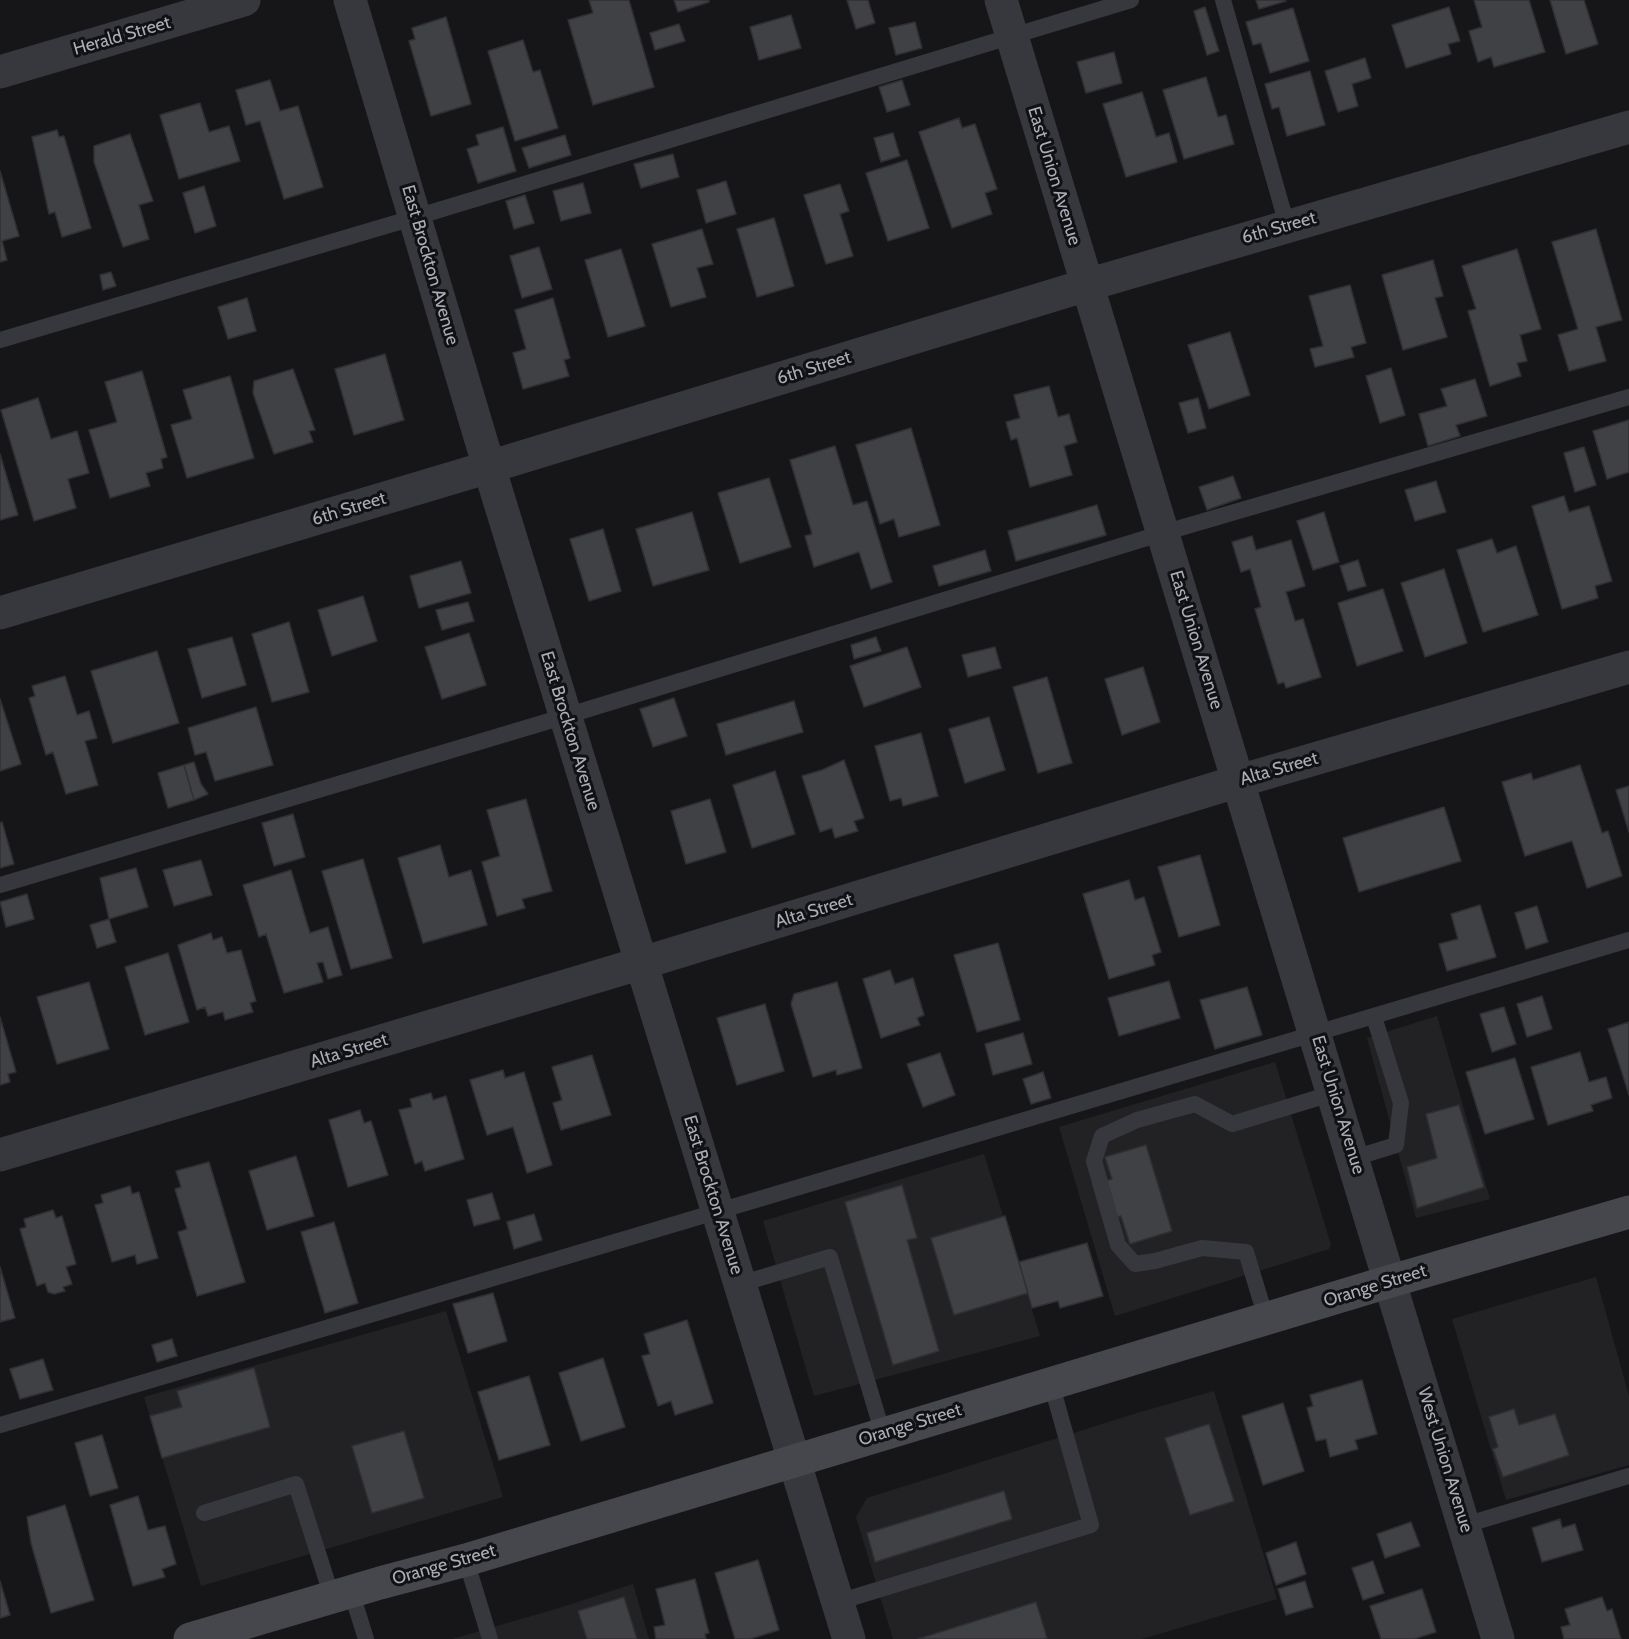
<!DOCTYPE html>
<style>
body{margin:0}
canvas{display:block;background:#161618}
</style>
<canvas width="1629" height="1639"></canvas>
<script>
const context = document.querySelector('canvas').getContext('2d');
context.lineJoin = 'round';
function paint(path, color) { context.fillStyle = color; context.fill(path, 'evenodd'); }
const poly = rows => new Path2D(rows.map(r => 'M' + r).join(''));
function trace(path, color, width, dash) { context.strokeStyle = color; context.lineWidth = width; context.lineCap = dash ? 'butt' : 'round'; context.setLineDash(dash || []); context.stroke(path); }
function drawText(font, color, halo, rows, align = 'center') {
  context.font = font + ' Cabin,sans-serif'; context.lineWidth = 6; context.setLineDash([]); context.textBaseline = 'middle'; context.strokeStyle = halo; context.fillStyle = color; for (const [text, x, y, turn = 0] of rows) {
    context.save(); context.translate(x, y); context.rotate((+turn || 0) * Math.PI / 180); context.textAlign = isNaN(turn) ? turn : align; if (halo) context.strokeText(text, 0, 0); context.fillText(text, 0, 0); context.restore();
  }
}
paint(poly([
 [1437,1016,1490,1199,1416,1218,1367,1038],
 [1275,1062,1331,1245,1329,1249,1115,1316,1059,1127],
 [984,1154,1040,1336,814,1396,763,1221],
 [1596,1277,1629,1396,1629,1465,1506,1500,1452,1319],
 [446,1311,503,1497,201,1586,144,1397],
 [1214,1391,1277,1599,1142,1639,893,1639,856,1517,867,1498,1137,1413],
 [633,1584,649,1639,452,1639,556,1609]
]), '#222225');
const building = poly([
 [589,0,629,0,654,87,593,105,568,20,593,13,589,0],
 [674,0,709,0,709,2,678,12,674,0],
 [847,0,868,0,875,23,856,29,847,0],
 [1256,0,1285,0,1286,1,1259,9,1256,0],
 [1474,0,1529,0,1545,52,1494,67,1491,57,1478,62,1469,31,1482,27,1474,0],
 [1550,0,1584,0,1598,44,1566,54,1550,0],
 [1205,7,1219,51,1207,55,1194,11,1205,7],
 [1449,7,1460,41,1448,44,1451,54,1406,68,1392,25,1449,7],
 [1293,8,1309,61,1270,73,1261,43,1253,45,1246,22,1293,8],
 [791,15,801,48,759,60,750,27,791,15],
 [446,17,471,104,431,116,409,41,415,39,412,28,446,17],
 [915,22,922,48,896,55,889,28,915,22],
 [679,24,685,41,655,50,650,33,679,24],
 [523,40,533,72,540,70,558,128,515,141,488,51,523,40],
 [1114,52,1122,83,1086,93,1077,62,1114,52],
 [1365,58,1371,78,1352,84,1358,106,1338,112,1325,71,1365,58],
 [1310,71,1325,125,1287,136,1279,107,1272,109,1265,84,1310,71],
 [1206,77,1218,117,1226,115,1234,144,1184,159,1163,90,1206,77],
 [270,80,280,111,298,106,323,187,284,199,260,121,246,125,236,90,270,80],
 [902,80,910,105,887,112,879,87,902,80],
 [1142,92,1156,137,1169,133,1177,162,1126,177,1103,104,1142,92],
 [200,103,209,132,229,126,240,161,179,179,160,115,200,103],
 [959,118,962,128,975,124,997,189,985,193,992,214,952,228,919,132,959,118],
 [503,127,516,171,478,183,467,149,479,145,476,135,503,127],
 [57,130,59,137,64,136,91,228,62,237,55,212,49,214,32,137,57,130],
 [893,133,900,156,881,162,874,138,893,133],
 [130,134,153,201,139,205,149,239,123,247,94,162,94,146,130,134],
 [565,135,571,155,529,168,522,148,565,135],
 [673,154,679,177,641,188,634,164,673,154],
 [907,160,929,228,888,241,866,173,907,160],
 [0,171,19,236,2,241,7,260,0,262,0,171],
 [726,181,736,214,706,223,697,190,726,181],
 [583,183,591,213,561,221,553,191,583,183],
 [840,184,849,211,840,214,853,256,826,264,804,195,840,184],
 [204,186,216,226,195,233,183,193,204,186],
 [525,195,534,223,514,229,506,201,525,195],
 [774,218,794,286,757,297,737,229,774,218],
 [702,229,713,264,697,268,706,297,671,307,652,244,702,229],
 [1596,229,1622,320,1596,327,1606,361,1569,371,1558,335,1578,329,1552,242,1596,229],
 [539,247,552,289,522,298,510,256,539,247],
 [621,249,645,326,608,337,585,260,621,249],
 [1517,249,1541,329,1520,335,1527,361,1517,363,1521,376,1490,386,1468,311,1476,309,1462,266,1517,249],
 [1433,260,1443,296,1435,298,1447,337,1403,350,1382,275,1433,260],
 [111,272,116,286,103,290,100,275,111,272],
 [1350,285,1366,343,1351,347,1354,357,1315,367,1310,349,1323,346,1309,296,1350,285],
 [247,298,256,331,228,339,218,307,247,298],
 [553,298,570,358,564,360,569,376,523,389,513,353,526,349,515,310,553,298],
 [1230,332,1250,395,1209,409,1188,345,1230,332],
 [385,354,404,420,354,435,335,369,385,354],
 [1391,368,1405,415,1380,423,1366,376,1391,368],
 [293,369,315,430,309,431,313,442,274,454,253,393,254,381,293,369],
 [142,371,167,457,161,459,163,468,146,473,150,486,110,498,89,430,117,422,105,382,142,371],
 [230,376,254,458,187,478,171,425,192,419,183,390,230,376],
 [1475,379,1487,416,1456,425,1460,436,1428,446,1419,414,1447,406,1441,389,1475,379],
 [1049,386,1058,417,1069,414,1077,442,1064,446,1072,475,1030,487,1017,438,1011,440,1006,422,1020,418,1014,395,1049,386],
 [38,398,51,439,77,431,89,473,68,479,76,508,34,521,1,410,38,398],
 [1198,398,1206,428,1188,433,1179,403,1198,398],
 [1629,420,1629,472,1607,479,1593,431,1629,420],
 [911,428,940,525,899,537,894,519,880,524,856,445,911,428],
 [835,446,853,505,867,501,892,582,871,589,859,552,814,567,805,536,812,534,790,460,835,446],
 [1584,447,1596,485,1575,492,1564,453,1584,447],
 [0,454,18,515,0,520,0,454],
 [1233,476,1241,498,1207,510,1199,487,1233,476],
 [769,478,791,547,740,563,718,493,769,478],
 [1436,481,1446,512,1415,521,1405,490,1436,481],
 [1564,496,1569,512,1589,506,1612,581,1595,586,1598,598,1562,609,1532,506,1564,496],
 [1097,505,1106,535,1016,561,1008,531,1097,505],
 [692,512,709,570,653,586,636,529,692,512],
 [1324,512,1339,562,1313,570,1297,521,1324,512],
 [603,529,621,591,589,601,570,539,603,529],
 [1252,536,1256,550,1291,540,1305,586,1286,592,1295,621,1303,619,1321,677,1286,688,1284,682,1278,684,1255,609,1261,607,1250,569,1241,572,1232,542,1252,536],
 [1492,539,1497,553,1516,546,1538,615,1483,632,1457,550,1492,539],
 [985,550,991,571,939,586,933,566,985,550],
 [1358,560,1366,586,1348,591,1340,566,1358,560],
 [461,561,471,593,419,608,410,576,461,561],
 [1444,569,1467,643,1425,657,1401,583,1444,569],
 [1383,589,1403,651,1357,666,1338,603,1383,589],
 [363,596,377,641,332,656,318,610,363,596],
 [468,602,474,621,442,630,436,610,468,602],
 [289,622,309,692,272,702,252,634,289,622],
 [469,633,486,685,442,699,425,647,469,633],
 [232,637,246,685,202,698,188,649,232,637],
 [876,637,881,651,854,659,851,645,876,637],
 [907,647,921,687,864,707,850,666,907,647],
 [995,647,1001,668,968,677,962,655,995,647],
 [157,651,179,723,113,743,91,671,157,651],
 [1143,667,1160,722,1122,735,1105,679,1143,667],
 [65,676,77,715,89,711,97,738,85,741,98,785,66,794,53,752,46,755,29,698,35,696,32,686,65,676],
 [1047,677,1072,763,1038,773,1013,687,1047,677],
 [674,698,687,736,653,747,640,709,674,698],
 [0,699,21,764,0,771,0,699],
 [794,701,803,732,726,755,717,724,794,701],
 [256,707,273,765,215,781,206,752,195,755,188,728,256,707],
 [989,717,1005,770,965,783,949,729,989,717],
 [921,733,938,796,903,806,901,798,890,801,875,746,921,733],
 [844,760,864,818,854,821,858,831,835,838,832,828,820,832,802,776,822,770,844,760],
 [194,762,201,784,208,794,194,800,184,765,194,762],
 [184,765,194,800,168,808,158,773,184,765],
 [1580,765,1602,833,1608,831,1622,876,1587,888,1572,841,1525,856,1502,782,1531,773,1533,780,1580,765],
 [775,771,795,834,752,848,733,785,775,771],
 [1629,786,1629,832,1616,790,1629,786],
 [526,799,552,891,522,899,525,908,497,916,482,862,500,856,487,810,526,799],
 [710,799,726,852,686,864,671,811,710,799],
 [1444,807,1461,861,1359,892,1343,838,1444,807],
 [293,814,305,857,274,866,262,823,293,814],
 [2,822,14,864,0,868,0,823,2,822],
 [440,845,449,877,471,870,487,925,423,943,398,858,440,845],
 [1200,855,1220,925,1179,937,1158,867,1200,855],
 [363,859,392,958,351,969,322,871,363,859],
 [201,860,212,895,174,906,163,870,201,860],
 [136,868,148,907,109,919,100,878,136,868],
 [291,870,310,933,328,927,342,975,328,979,323,962,317,963,323,982,284,993,266,934,259,937,243,885,291,870],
 [1129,880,1135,900,1144,897,1161,952,1152,955,1155,965,1109,979,1083,894,1129,880],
 [27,894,34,919,6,927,0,902,27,894],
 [1480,905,1496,957,1447,971,1439,944,1458,939,1451,914,1480,905],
 [1537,906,1548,942,1526,949,1515,913,1537,906],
 [109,919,116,942,97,948,90,925,109,919],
 [211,933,213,940,222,937,227,953,241,950,256,1001,250,1003,253,1012,225,1020,223,1012,208,1016,205,1007,197,1010,178,945,211,933],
 [998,943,1020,1020,977,1032,954,955,998,943],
 [168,953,189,1022,145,1035,125,967,168,953],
 [890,970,895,984,913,978,924,1015,917,1018,920,1025,881,1038,863,979,890,970],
 [1169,981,1180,1018,1119,1036,1108,998,1169,981],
 [89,982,109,1049,57,1064,37,997,89,982],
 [837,982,862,1068,837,1075,836,1070,813,1077,791,1004,794,994,837,982],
 [1247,987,1262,1035,1215,1049,1200,1000,1247,987],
 [1542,996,1552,1029,1527,1037,1517,1004,1542,996],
 [765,1004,784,1071,737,1085,717,1018,765,1004],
 [1504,1007,1516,1044,1492,1052,1480,1014,1504,1007],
 [0,1017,16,1072,8,1074,10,1082,0,1085,0,1017],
 [1629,1022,1629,1095,1608,1029,1629,1022],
 [1023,1033,1032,1064,993,1075,985,1044,1023,1033],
 [1580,1052,1589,1082,1606,1077,1612,1098,1591,1105,1593,1111,1548,1125,1531,1067,1580,1052],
 [940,1053,955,1095,923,1107,907,1064,940,1053],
 [592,1055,611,1115,561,1130,553,1103,562,1100,552,1067,592,1055],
 [1515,1058,1534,1119,1485,1134,1466,1072,1515,1058],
 [503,1070,505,1078,524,1072,552,1165,527,1173,513,1127,487,1135,470,1080,503,1070],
 [1043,1072,1051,1098,1031,1104,1023,1079,1043,1072],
 [431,1093,433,1100,446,1096,464,1159,425,1171,422,1161,415,1164,399,1110,412,1107,410,1099,431,1093],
 [1459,1105,1484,1187,1417,1208,1407,1167,1437,1158,1426,1114,1459,1105],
 [360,1110,364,1123,371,1121,388,1175,348,1187,329,1120,360,1110],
 [1146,1145,1172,1231,1130,1244,1121,1216,1104,1221,1093,1185,1112,1179,1105,1157,1146,1145],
 [296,1156,314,1216,267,1230,249,1171,296,1156],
 [209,1162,245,1282,197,1296,178,1232,187,1229,175,1189,181,1187,176,1171,209,1162],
 [902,1185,917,1238,907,1240,939,1351,893,1365,845,1202,902,1185],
 [130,1186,132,1194,139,1192,158,1258,137,1264,135,1255,112,1262,95,1205,103,1203,101,1195,130,1186],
 [492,1193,500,1219,474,1226,467,1200,492,1193],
 [53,1210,56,1218,62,1216,76,1264,66,1267,72,1284,63,1287,65,1291,54,1294,48,1292,45,1283,37,1286,20,1229,26,1227,24,1219,53,1210],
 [534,1214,542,1240,514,1249,507,1222,534,1214],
 [1005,1216,1028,1293,954,1315,931,1238,1005,1216],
 [334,1222,358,1303,325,1313,301,1232,334,1222],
 [1087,1243,1103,1296,1060,1308,1058,1301,1032,1308,1019,1262,1087,1243],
 [0,1267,15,1318,0,1322,0,1267],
 [493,1293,507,1341,468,1353,453,1304,493,1293],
 [687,1320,713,1403,675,1415,671,1401,658,1406,642,1356,650,1354,644,1334,687,1320],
 [172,1339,177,1356,157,1362,152,1345,172,1339],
 [603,1358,625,1427,581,1441,559,1373,603,1358],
 [43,1359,53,1390,20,1399,10,1369,43,1359],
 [254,1368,270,1427,162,1458,150,1416,182,1407,177,1391,254,1368],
 [529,1376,550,1445,499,1460,478,1392,529,1376],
 [1362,1380,1377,1434,1355,1440,1358,1449,1330,1457,1326,1439,1316,1441,1307,1408,1313,1406,1310,1395,1362,1380],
 [1283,1403,1304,1471,1263,1485,1242,1416,1283,1403],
 [1514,1409,1519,1425,1555,1414,1569,1455,1503,1477,1493,1449,1498,1447,1489,1417,1514,1409],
 [1209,1424,1234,1501,1190,1515,1165,1438,1209,1424],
 [404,1431,424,1498,372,1513,352,1446,404,1431],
 [102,1435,118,1488,90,1496,75,1443,102,1435],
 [1004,1491,1012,1519,875,1562,867,1533,1004,1491],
 [138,1496,148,1530,165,1526,176,1564,162,1569,165,1577,133,1586,110,1505,138,1496],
 [65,1505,94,1600,51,1613,31,1543,27,1517,65,1505],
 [1560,1519,1562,1528,1575,1524,1583,1550,1542,1562,1532,1528,1560,1519],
 [1411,1522,1420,1546,1385,1558,1377,1534,1411,1522],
 [1296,1542,1306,1574,1276,1585,1266,1553,1296,1542],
 [758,1560,779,1630,750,1639,735,1639,715,1573,758,1560],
 [1373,1561,1384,1593,1363,1600,1352,1568,1373,1561],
 [695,1579,709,1633,705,1634,706,1639,656,1639,654,1627,665,1625,656,1589,695,1579],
 [0,1581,10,1615,0,1618,0,1581],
 [1305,1581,1313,1607,1286,1615,1278,1589,1305,1581],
 [1422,1589,1436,1632,1414,1639,1381,1639,1370,1606,1422,1589],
 [624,1597,637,1639,587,1639,578,1611,624,1597],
 [1602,1597,1607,1611,1612,1609,1621,1639,1564,1639,1561,1627,1570,1625,1565,1609,1602,1597],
 [1036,1602,1047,1638,1044,1639,918,1639,1036,1602]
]);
paint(building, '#404145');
trace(building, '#303034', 1.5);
trace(poly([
 [1223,0,1287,225],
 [0,340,416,217,1131,0],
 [0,885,566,716,1163,533,1629,397],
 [1354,1158,1396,1145,1401,1103,1374,1017],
 [740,1284,830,1257,883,1434],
 [1266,1318,1246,1252,1202,1248,1155,1261,1135,1264,1118,1245,1094,1161,1102,1136,1137,1120,1195,1104,1232,1124,1334,1093],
 [0,1425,1629,940],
 [204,1513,296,1484,332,1597],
 [1465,1525,1629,1476],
 [466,1560,490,1639],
 [351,1591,366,1639],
 [838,1602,1091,1525,1051,1383]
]), '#37383d', 16);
trace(poly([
 [350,0,489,467,849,1639],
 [1001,0,1498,1639],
 [0,72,244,0],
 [0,613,489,467,1087,285,1629,127],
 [0,1155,642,963,1239,781,1629,667]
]), '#37383d', 33);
trace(poly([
 [190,1639,380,1583,466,1560,1391,1281,1629,1212]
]), '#45474d', 33);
drawText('18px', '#a8adb8', '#111113', [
 ["Herald Street",122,36,-16],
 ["East Union Avenue",1054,176,73],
 ["6th Street",1279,228,-16],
 ["East Brockton Avenue",430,265,74],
 ["6th Street",814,368,-17],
 ["6th Street",349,509,-17],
 ["East Union Avenue",1196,640,73],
 ["East Brockton Avenue",570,731,73],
 ["Alta Street",1279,769,-16],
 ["Alta Street",814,911,-17],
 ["Alta Street",349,1051,-17],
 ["East Union Avenue",1338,1105,73],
 ["East Brockton Avenue",713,1195,73],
 ["Orange Street",1375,1286,-17],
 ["Orange Street",910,1425,-17],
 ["West Union Avenue",1445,1460,73],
 ["Orange Street",444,1565,-16]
]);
</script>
